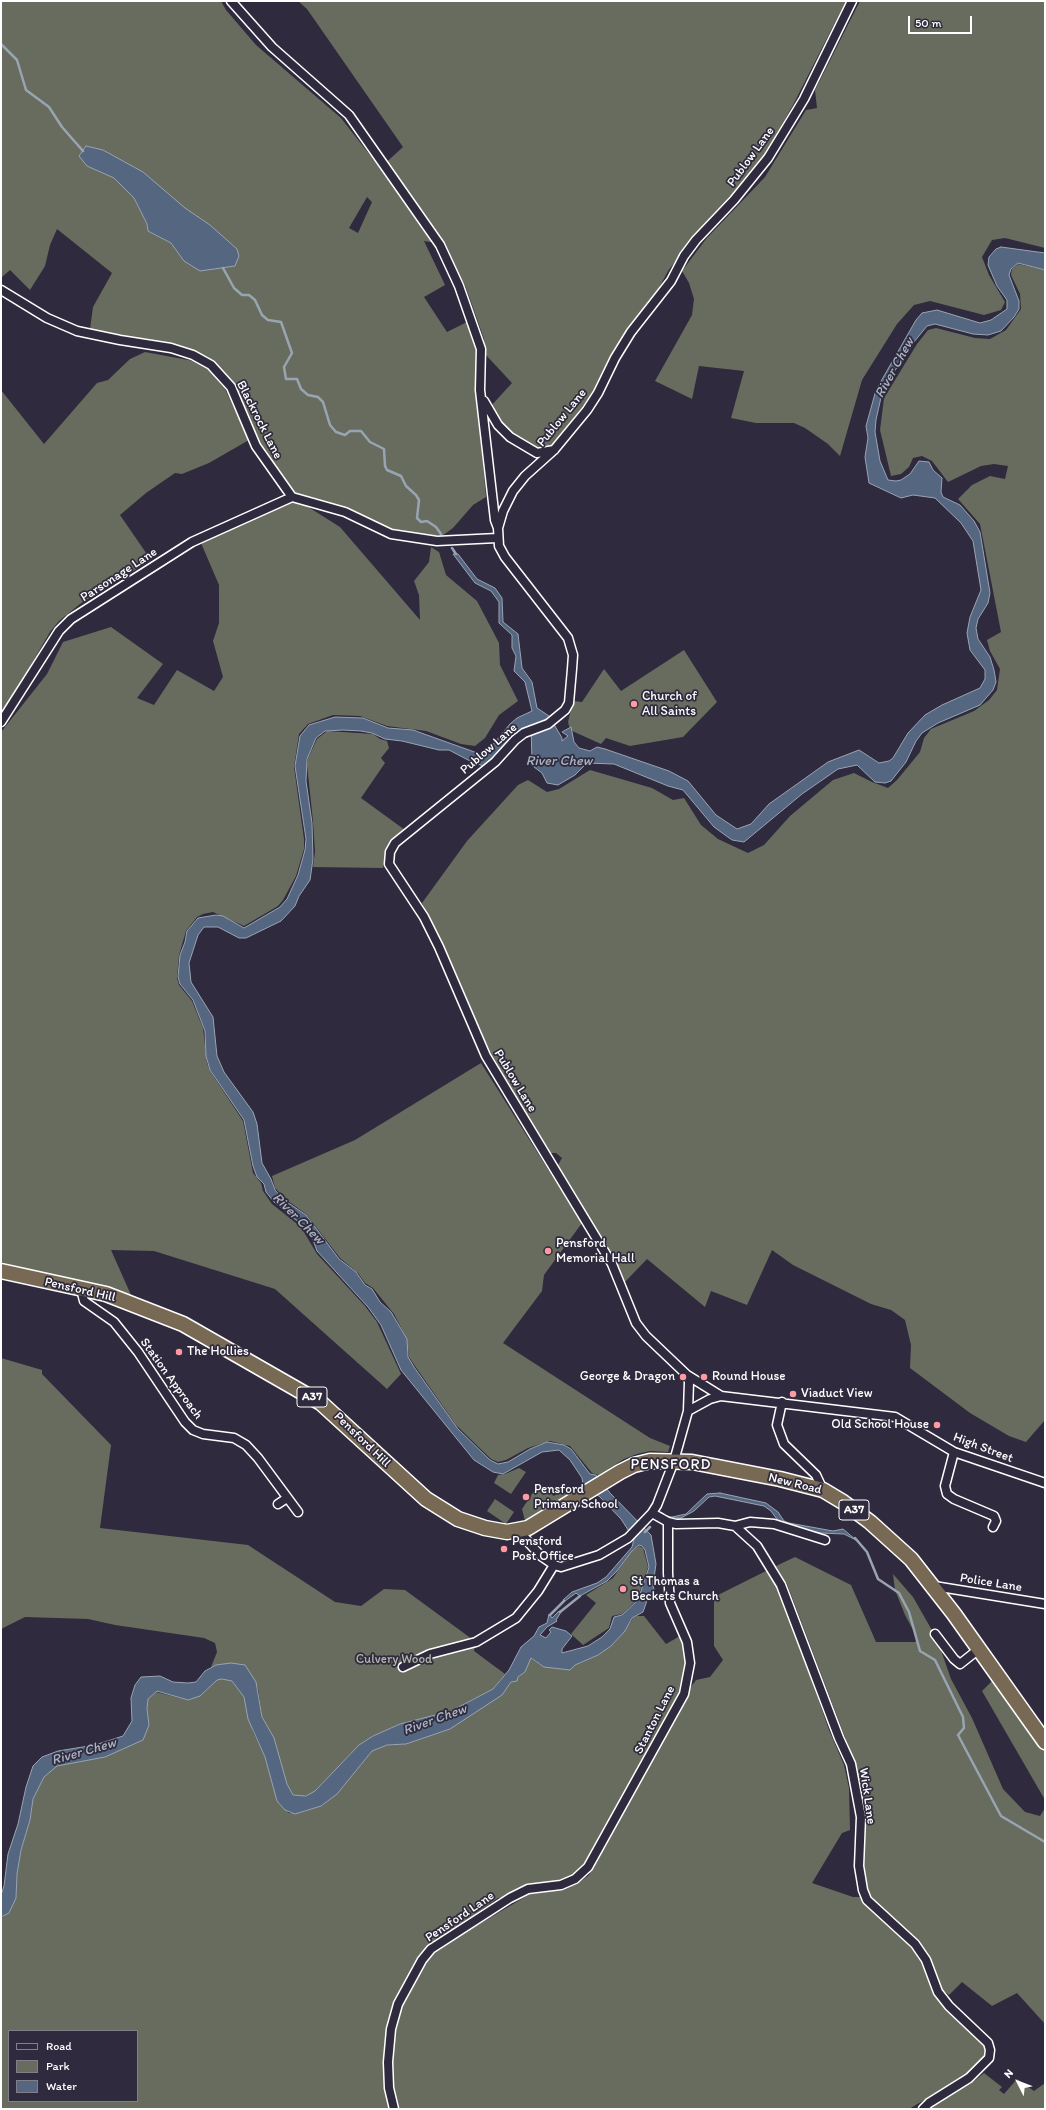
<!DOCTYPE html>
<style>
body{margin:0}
#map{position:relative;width:1046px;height:2110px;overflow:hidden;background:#2f2a3d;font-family:Itim,sans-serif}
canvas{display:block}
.frame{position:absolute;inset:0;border:2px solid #fff;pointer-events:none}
.legend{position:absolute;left:8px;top:2030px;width:130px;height:72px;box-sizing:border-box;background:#2f2a3d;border:1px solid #827f8b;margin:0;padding:5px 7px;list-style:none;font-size:12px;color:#fff}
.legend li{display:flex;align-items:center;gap:8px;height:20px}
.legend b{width:20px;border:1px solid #827f8b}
.north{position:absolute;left:998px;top:2062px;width:40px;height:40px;-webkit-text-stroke:3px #2f2a3d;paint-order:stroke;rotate:312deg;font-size:11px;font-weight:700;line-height:16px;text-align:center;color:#fff}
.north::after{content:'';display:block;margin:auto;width:14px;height:18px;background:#fff;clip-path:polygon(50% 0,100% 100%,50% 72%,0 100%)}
.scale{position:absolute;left:908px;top:16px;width:64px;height:18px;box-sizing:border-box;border:2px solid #fff;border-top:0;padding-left:5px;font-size:12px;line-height:14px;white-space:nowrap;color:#fff;-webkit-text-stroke:3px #2f2a3d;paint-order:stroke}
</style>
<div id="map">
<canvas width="1046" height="2110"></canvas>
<div class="frame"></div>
<ul class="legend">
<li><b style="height:5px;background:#2f2a3d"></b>Road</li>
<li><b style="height:11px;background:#676c5e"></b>Park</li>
<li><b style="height:11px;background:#556780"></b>Water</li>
</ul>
<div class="north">N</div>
<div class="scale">50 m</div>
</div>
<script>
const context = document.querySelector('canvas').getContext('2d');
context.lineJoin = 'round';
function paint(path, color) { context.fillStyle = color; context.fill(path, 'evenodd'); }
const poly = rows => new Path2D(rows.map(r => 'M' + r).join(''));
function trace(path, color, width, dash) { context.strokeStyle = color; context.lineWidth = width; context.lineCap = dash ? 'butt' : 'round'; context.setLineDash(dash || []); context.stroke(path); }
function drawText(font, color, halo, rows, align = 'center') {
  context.font = font + ' Itim,sans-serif'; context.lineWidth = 3.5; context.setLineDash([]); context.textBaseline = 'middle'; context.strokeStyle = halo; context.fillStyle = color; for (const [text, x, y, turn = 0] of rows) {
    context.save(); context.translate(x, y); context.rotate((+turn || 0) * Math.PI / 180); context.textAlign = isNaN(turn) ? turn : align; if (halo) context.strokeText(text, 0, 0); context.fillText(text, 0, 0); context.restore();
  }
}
paint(poly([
 [1,1,221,1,226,10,256,45,341,118,380,168,403,147,307,9,298,1,846,1,793,105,763,158,734,194,699,230,668,271,652,301,613,354,594,392,551,447,538,449,521,442,505,429,490,407,512,383,485,354,484,339,465,285,442,244,424,241,445,285,424,297,447,332,467,322,477,350,476,385,486,497,473,505,453,528,442,536,405,534,391,531,357,512,297,494,285,482,259,443,238,390,219,366,195,351,148,339,126,338,90,329,93,307,112,273,57,229,50,245,45,266,30,290,10,270,1,278],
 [86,146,210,225,184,261,171,243,148,231,147,224,134,198,114,178,79,156],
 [367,197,372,202,358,233,349,228],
 [860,1,1045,1,1045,248,1005,238,992,240,982,257,989,275,1005,302,1001,310,984,315,930,301,914,305,897,324,862,380,840,456,828,444,805,428,794,423,756,423,731,418,744,371,699,366,692,399,655,381,692,315,694,299,689,283,682,271,706,239,765,177,806,110,817,108,815,90],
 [1018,264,1045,270,1045,1420,1026,1442,1009,1436,970,1413,910,1368,911,1345,905,1320,891,1310,871,1304,793,1265,772,1250,747,1305,711,1291,705,1307,647,1259,624,1283,613,1258,558,1165,562,1158,556,1153,549,1153,492,1056,422,903,467,841,518,785,528,780,547,792,559,789,590,770,652,788,673,800,684,798,701,825,718,839,748,853,764,845,790,816,833,780,854,773,872,782,888,788,897,780,920,752,924,738,931,729,974,711,989,700,997,690,1000,669,990,651,987,640,1001,632,980,524,958,499,972,485,990,476,1005,479,1008,466,994,464,981,466,948,482,932,461,922,456,913,458,909,467,901,474,891,476,880,430,884,398,917,344,928,330,936,328,975,338,990,339,1006,330,1021,309,1020,294,1011,275,1012,269],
 [145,352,194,361,209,370,225,389,249,440,209,463,182,474,175,473,146,493,120,515,151,560,80,604,59,621,50,632,14,694,1,711,1,390,44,444,97,383,108,380,130,359],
 [293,501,302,503,340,527,420,620,419,595,414,581,429,562,431,547,439,552,446,575,477,601,499,643,500,665,518,701,499,715,485,738,475,746,461,744,426,731,387,726,360,716,333,715,308,724,299,734,294,767,304,839,304,849,296,876,283,900,278,906,244,926,213,912,203,914,197,917,186,931,179,955,177,978,179,985,192,1001,203,1028,207,1063,210,1071,243,1121,253,1173,261,1183,263,1191,272,1204,301,1227,317,1254,365,1306,377,1322,401,1374,387,1389,275,1289,154,1251,111,1250,131,1295,88,1282,33,1271,1,1262,1,732,47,674,63,642,111,627,163,664,137,698,154,705,177,670,214,691,223,677,213,641,219,623,219,585,201,543],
 [684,650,717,702,683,737,630,746,606,738,601,744,570,730,568,722,573,701,582,702,604,669,621,691],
 [327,731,373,734,380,739,387,741,389,748,381,758,385,763,361,798,405,830,386,851,383,868,313,867,315,852,313,821,307,765,308,758,317,739],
 [481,1063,582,1223,544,1275,542,1291,503,1343,650,1438,670,1446,668,1452,650,1451,637,1454,624,1459,599,1475,592,1473,570,1446,550,1441,528,1448,506,1460,498,1462,491,1459,456,1425,415,1366,409,1357,407,1339,394,1314,373,1288,365,1283,358,1273,340,1258,306,1214,288,1201,275,1188,272,1176,355,1140],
 [1,1358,42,1370,42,1374,111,1445,100,1528,248,1545,335,1602,361,1606,384,1589,405,1590,476,1642,474,1651,505,1674,493,1689,460,1706,445,1713,400,1724,373,1736,359,1745,313,1793,301,1797,293,1795,287,1784,273,1736,262,1717,258,1688,223,1664,211,1667,217,1652,215,1643,204,1638,115,1625,88,1619,25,1617,1,1629],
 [519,1468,526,1472,511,1494,494,1483,498,1475,505,1474],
 [538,1485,554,1496,561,1490,568,1495,525,1521,522,1509],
 [495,1499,514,1512,506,1524,487,1511],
 [639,1546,643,1548,648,1567,637,1600,622,1614,612,1616,609,1628,583,1645,571,1634,596,1603,586,1595,613,1578,631,1552],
 [795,1557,851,1585,876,1642,915,1642,918,1639,905,1615,895,1590,893,1574,913,1597,937,1639,951,1679,972,1718,1003,1789,1025,1812,1040,1816,1045,1808,1045,2024,1017,1993,992,2006,962,1982,949,1995,940,1988,915,1939,871,1898,866,1886,863,1860,866,1809,855,1764,787,1584,776,1566],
 [768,1570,778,1584,829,1730,844,1765,849,1788,850,1830,842,1833,812,1883,853,1897,861,1897,911,1944,923,1963,933,1993,944,2008,985,2044,985,2056,965,2076,909,2109,1,2109,1,1917,4,1916,16,1898,17,1874,21,1850,30,1820,33,1799,44,1777,55,1767,143,1740,149,1725,147,1709,148,1699,156,1692,188,1700,200,1696,217,1680,222,1679,232,1681,244,1697,253,1732,265,1757,277,1801,289,1813,299,1813,321,1806,337,1794,372,1751,387,1745,406,1744,450,1729,525,1672,530,1658,544,1667,578,1664,598,1655,611,1646,625,1631,633,1618,637,1616,644,1616,666,1644,680,1636,684,1642,687,1662,683,1694,586,1866,574,1878,509,1897,498,1898,463,1923,476,1926,530,1894,563,1890,577,1884,589,1875,602,1847,685,1695,696,1680,710,1677,723,1660,714,1646,714,1597],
 [9,2031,137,2031,137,2101,9,2101],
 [993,1680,1045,1749,1045,1800,982,1691],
 [984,2073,1002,2087,999,2090,1004,2094,1017,2079,1034,2091,1045,2083,1045,2109,932,2109,934,2105,973,2082]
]), '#676c5e');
const water = poly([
 [86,146,103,150,143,172,185,208,210,225,237,249,239,256,235,266,200,271,184,261,171,243,148,231,147,224,134,198,114,178,87,166,79,156,86,146],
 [1001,247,1045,253,1045,270,1018,263,1011,269,1009,275,1019,301,1019,309,1014,317,1001,331,988,335,973,334,935,324,927,326,914,342,901,364,895,370,882,393,876,420,875,432,880,461,888,480,896,481,901,480,910,474,919,461,929,462,933,470,942,478,941,492,943,497,960,505,974,521,980,532,990,593,988,603,978,619,976,628,978,639,990,657,994,670,996,682,993,690,980,705,938,723,922,733,916,741,906,762,891,781,885,783,875,782,857,765,838,769,802,794,744,842,732,840,714,827,683,790,668,786,614,764,587,763,575,775,558,785,547,783,542,773,534,767,532,761,531,725,520,730,511,737,500,751,483,766,470,761,449,750,439,750,402,741,385,739,372,733,361,731,343,730,325,731,316,738,307,759,306,781,312,823,313,859,310,880,299,896,295,906,281,921,246,938,239,938,218,927,204,927,198,935,189,963,191,982,213,1017,217,1056,224,1072,253,1112,257,1124,262,1163,271,1179,275,1190,284,1200,306,1215,339,1259,356,1272,365,1285,372,1289,380,1302,391,1312,407,1339,408,1357,414,1367,458,1429,490,1460,498,1464,508,1462,530,1449,547,1442,564,1445,571,1449,590,1474,596,1475,610,1493,651,1535,656,1564,653,1585,654,1590,649,1595,643,1612,632,1618,625,1631,611,1646,598,1655,575,1665,570,1670,544,1667,531,1658,525,1672,518,1677,517,1681,511,1682,502,1695,450,1729,406,1744,387,1745,372,1751,337,1794,321,1806,295,1814,285,1810,277,1801,265,1757,248,1719,244,1697,232,1681,222,1679,217,1680,200,1696,188,1700,157,1691,148,1699,147,1709,149,1725,143,1740,105,1757,57,1766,44,1777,33,1799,30,1820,21,1850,17,1874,16,1898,9,1913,1,1917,1,1895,4,1886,8,1854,18,1824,26,1787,33,1766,42,1757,58,1751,95,1745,123,1736,132,1721,131,1698,135,1685,141,1677,160,1676,173,1682,188,1683,196,1682,205,1671,216,1665,231,1663,245,1665,256,1682,262,1717,274,1738,287,1784,293,1795,306,1796,315,1791,359,1745,373,1736,400,1724,451,1711,493,1689,509,1670,521,1647,534,1636,539,1627,547,1623,549,1614,552,1618,559,1611,561,1612,556,1620,557,1621,547,1627,540,1635,546,1638,551,1632,549,1630,552,1627,566,1631,572,1636,562,1649,562,1653,588,1646,602,1637,610,1629,614,1617,622,1615,638,1600,649,1567,645,1550,642,1546,639,1545,631,1552,617,1571,607,1581,580,1596,576,1593,565,1601,563,1600,572,1592,597,1583,606,1577,632,1547,634,1539,621,1519,600,1497,583,1484,582,1478,570,1460,559,1450,542,1452,503,1474,493,1472,474,1460,401,1370,381,1325,368,1307,317,1251,313,1240,302,1225,274,1202,266,1192,264,1184,257,1177,253,1166,244,1120,210,1070,206,1056,205,1031,193,1000,180,984,178,977,180,955,185,942,187,931,198,918,216,915,223,916,244,928,280,907,287,899,298,875,305,850,306,839,295,766,300,736,309,725,335,717,363,718,388,728,413,730,480,754,490,748,510,724,517,718,532,711,525,682,514,671,516,656,512,648,512,635,499,623,499,602,491,591,475,583,453,554,458,554,477,579,495,588,502,598,503,622,518,634,522,668,532,682,537,708,549,716,562,738,562,741,568,736,562,732,571,727,574,742,579,748,590,751,597,747,605,749,669,771,688,781,716,815,737,829,751,824,769,804,828,762,859,750,879,763,889,761,893,758,908,733,925,715,942,705,980,688,985,679,985,670,970,650,967,633,970,617,981,590,973,541,961,523,935,498,913,495,901,498,869,483,865,457,868,438,866,426,876,390,916,320,922,313,937,310,980,323,991,320,1007,309,1007,300,997,286,988,265,989,257,996,249,1001,247],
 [720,1493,766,1503,778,1512,784,1521,789,1523,833,1531,843,1529,856,1540,844,1534,820,1533,787,1525,779,1522,771,1511,764,1506,715,1496,709,1497,694,1511,681,1518,666,1518,659,1514,661,1512,666,1516,672,1517,686,1514,707,1494,720,1493]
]);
paint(water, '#556780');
trace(water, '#99a4b3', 1);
trace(poly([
 [1,44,17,60,26,90,49,107,62,127,83,151],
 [223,268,234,288,242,295,249,295,255,300,262,315,268,320,281,322,292,353,284,367,286,379,297,379,301,389,308,395,318,397,323,402,330,425,336,432,345,435,350,431,361,431,370,442,384,449,385,466,387,470,401,476,406,486,416,495,419,500,417,518,421,522,427,521,436,527,441,534],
 [452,548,456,554],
 [645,1532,650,1527],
 [855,1538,867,1552,878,1579,899,1593,909,1612,920,1651,935,1660,963,1717,964,1728,958,1735,1001,1816,1045,1842],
 [560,1612,580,1596],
 [550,1615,564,1601]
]), '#99a4b3', 2.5);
const minor = poly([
 [231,1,272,47,349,115,440,245,459,286,481,349,480,390,495,520,498,528],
 [1,290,47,318,77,331,120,340,171,348,193,355,211,365,231,387,256,446,292,497,345,512,391,534,437,541,497,538],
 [484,401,498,425,510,437,537,453,554,450],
 [1,722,59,631,71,619,192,542,292,497],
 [81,1289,84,1301,114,1322,138,1352,185,1422,193,1430,203,1434,234,1438,246,1445,258,1458,298,1512],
 [687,1375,721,1396,895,1417,954,1452,1045,1483],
 [782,1402,777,1425,784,1444,816,1475,823,1490],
 [688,1411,710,1399,721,1396],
 [954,1452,945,1486,947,1494,954,1499,994,1516,996,1521,993,1527],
 [278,1504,287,1498],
 [668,1522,676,1524,718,1523,735,1526,757,1546,781,1585,839,1738,851,1764,861,1817,859,1866,863,1890,867,1900,915,1944,926,1960,938,1992,949,2006,988,2043,990,2050,989,2058,969,2078,929,2103,923,2109],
 [735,1526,750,1522,774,1524,825,1540],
 [520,1531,529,1543,541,1556,554,1565,561,1567,599,1555,628,1538,652,1513,657,1505,674,1461,688,1411,689,1382,687,1375,646,1336,636,1323,612,1264,486,1056,439,947,424,917,389,864,390,852,395,843,495,762,515,740,524,733,548,724,565,710,569,703,572,669,573,655,568,638,505,557,499,546,498,528,503,511,513,491,525,476,554,450,587,410,598,393,615,358,631,332,671,281,684,256,696,240,734,200,768,158,804,99,852,1],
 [934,1586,1045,1604],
 [935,1634,954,1659,960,1664,979,1649],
 [403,1667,430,1654,476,1642,516,1618,538,1591,554,1565],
 [394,2109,389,2088,388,2062,391,2029,398,2004,422,1960,431,1949,510,1898,528,1889,561,1885,575,1879,588,1867,684,1694,690,1663,687,1642,670,1603,668,1573,668,1522,652,1513]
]);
const trunk = poly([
 [1,1271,106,1294,183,1324,321,1403,426,1499,458,1519,485,1528,507,1532,528,1528,620,1472,634,1465,650,1461,692,1462,780,1479,823,1490,843,1502,870,1522,911,1559,954,1614,1045,1742]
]);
trace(minor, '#fff', 11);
trace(trunk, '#fff', 17);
trace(minor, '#2f2a3d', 8);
trace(trunk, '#776954', 14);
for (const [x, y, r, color] of [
 [634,704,4,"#ff9aa2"],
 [548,1251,4,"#ff9aa2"],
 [179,1352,4,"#ff9aa2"],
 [683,1377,4,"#ff9aa2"],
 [704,1377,4,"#ff9aa2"],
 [793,1394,4,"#ff9aa2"],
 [937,1425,4,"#ff9aa2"],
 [526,1497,4,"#ff9aa2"],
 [504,1549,4,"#ff9aa2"],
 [623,1589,4,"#ff9aa2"]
]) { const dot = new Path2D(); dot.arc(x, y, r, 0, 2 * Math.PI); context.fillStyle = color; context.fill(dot); trace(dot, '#2f2a3d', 1.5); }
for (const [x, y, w] of [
 [312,1397,30],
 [854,1510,30]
]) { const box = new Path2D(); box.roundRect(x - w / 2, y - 10, w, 20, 3); context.fillStyle = '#2f2a3d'; context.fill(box); trace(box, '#fff', 1); }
drawText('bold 12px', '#fff', null, [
 ["A37",312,1397],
 ["A37",854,1510]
]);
drawText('13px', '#fff', '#2f2a3d', [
 ["Publow Lane",751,157,-54],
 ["Publow Lane",562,418,-51],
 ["Blackrock Lane",259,420,63],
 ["Parsonage Lane",119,575,-33],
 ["Publow Lane",489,749,-41],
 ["Publow Lane",515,1081,59],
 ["Pensford Hill",80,1290,13],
 ["Station Approach",171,1379,54],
 ["Pensford Hill",362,1440,44],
 ["High Street",983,1448,21],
 ["New Road",795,1484,14],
 ["Police Lane",991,1583,9],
 ["Stanton Lane",655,1720,-63],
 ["Wick Lane",867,1796,82],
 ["Pensford Lane",460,1917,-34]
]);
drawText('13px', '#fff', '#2f2a3d', [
 ["Church of",642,697],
 ["All Saints",642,712],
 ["Pensford",556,1244],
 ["Memorial Hall",556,1259],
 ["The Hollies",187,1352],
 ["George & Dragon",675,1377,"right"],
 ["Round House",712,1377],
 ["Viaduct View",801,1394],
 ["Old School House",929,1425,"right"],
 ["Pensford",534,1490],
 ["Primary School",534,1505],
 ["Pensford",512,1542],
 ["Post Office",512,1557],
 ["St Thomas a",631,1582],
 ["Beckets Church",631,1597]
], 'left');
drawText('13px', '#b3b6ae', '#2f2a3d', [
 ["Culvery Wood",394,1660]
]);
drawText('italic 14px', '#aab3c0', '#2f2a3d', [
 ["River Chew",895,368,-61],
 ["River Chew",559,761],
 ["River Chew",298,1219,45],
 ["River Chew",435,1720,-20],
 ["River Chew",84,1752,-16]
]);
context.letterSpacing = '1px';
drawText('15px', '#fff', '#2f2a3d', [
 ["PENSFORD",671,1465]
]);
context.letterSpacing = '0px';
</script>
